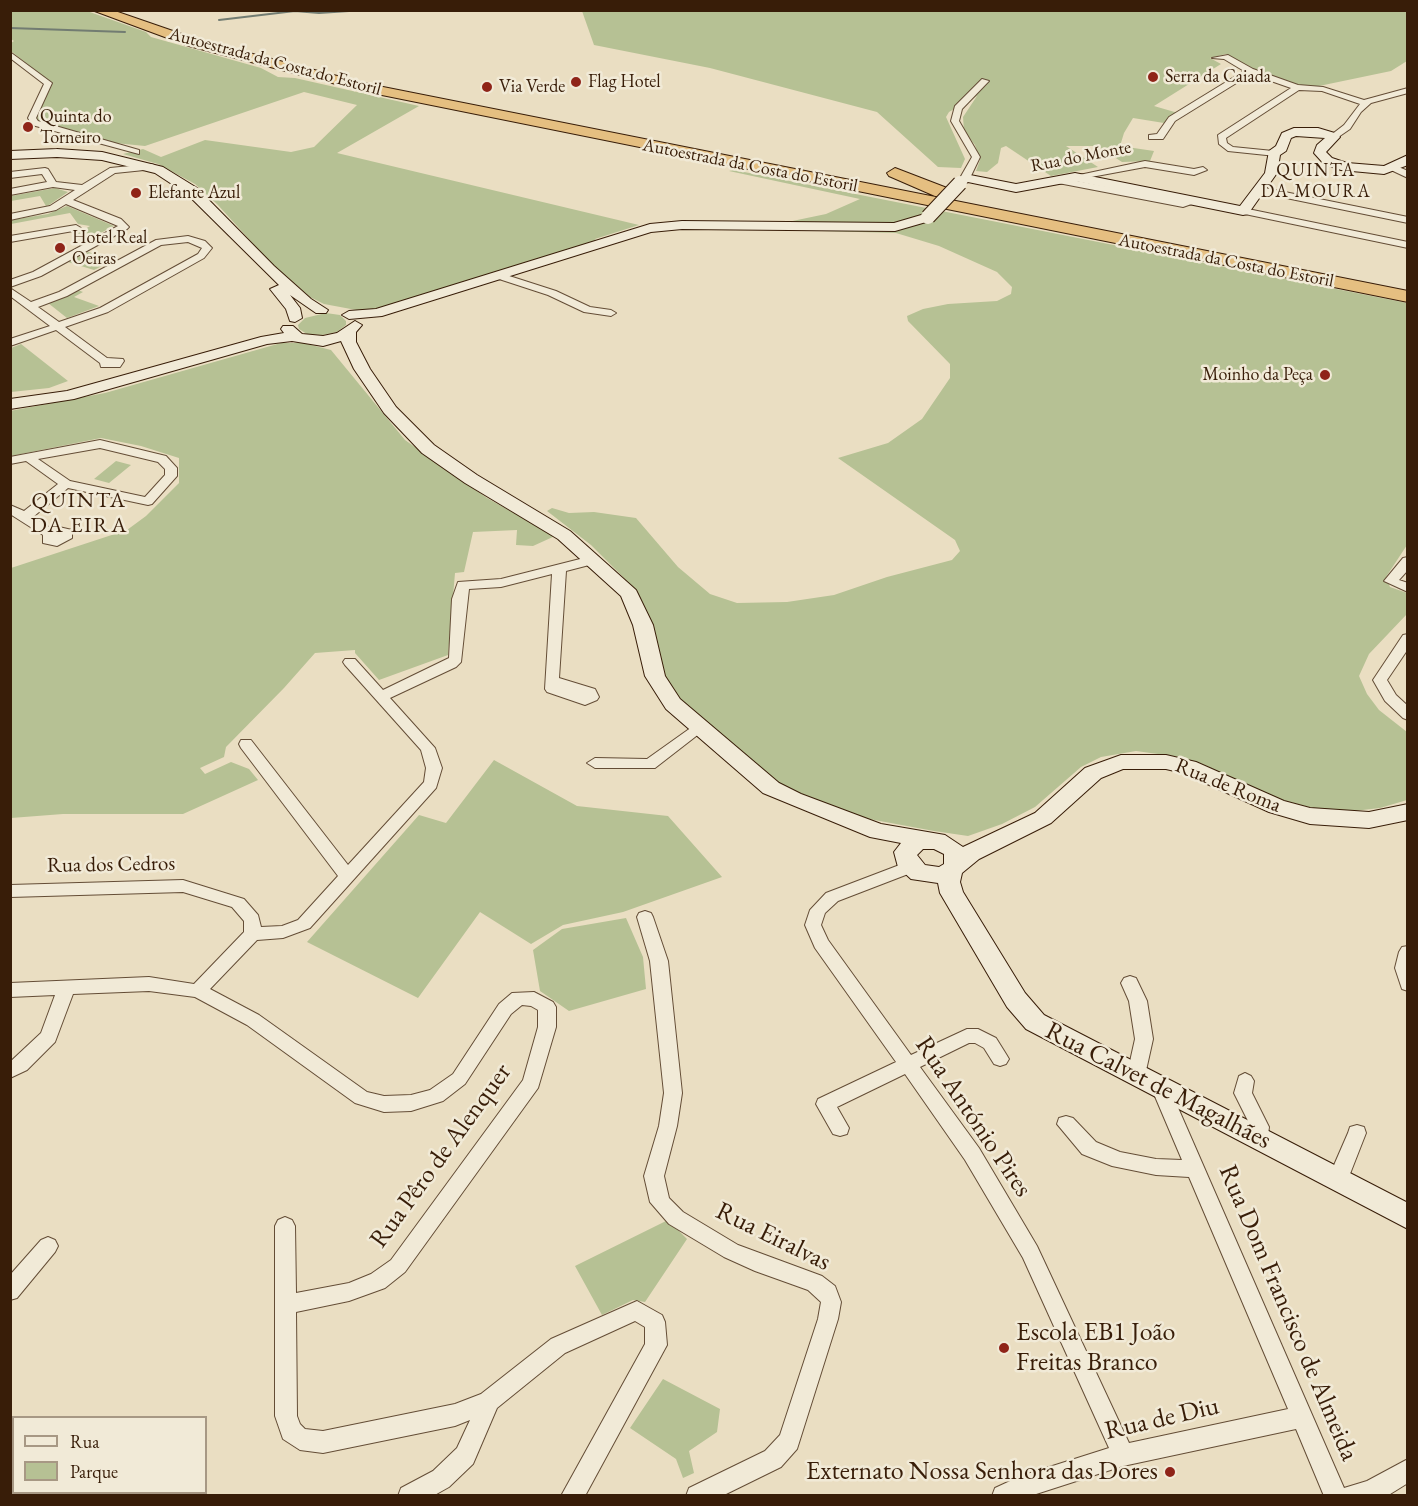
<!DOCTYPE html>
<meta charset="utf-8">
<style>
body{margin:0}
#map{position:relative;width:1418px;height:1506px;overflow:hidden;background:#eadec2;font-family:"EB Garamond",serif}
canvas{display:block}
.frame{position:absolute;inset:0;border:12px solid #381d08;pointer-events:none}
.legend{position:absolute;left:12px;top:1416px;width:195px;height:78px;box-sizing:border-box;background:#f1ead7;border:2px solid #a79884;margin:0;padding:8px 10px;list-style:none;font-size:18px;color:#381d08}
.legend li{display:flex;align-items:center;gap:12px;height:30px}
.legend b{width:30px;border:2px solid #a79884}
</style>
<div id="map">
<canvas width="1418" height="1506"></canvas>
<div class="frame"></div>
<ul class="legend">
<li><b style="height:8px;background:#f1ead7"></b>Rua</li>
<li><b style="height:16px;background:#b6c194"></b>Parque</li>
</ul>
</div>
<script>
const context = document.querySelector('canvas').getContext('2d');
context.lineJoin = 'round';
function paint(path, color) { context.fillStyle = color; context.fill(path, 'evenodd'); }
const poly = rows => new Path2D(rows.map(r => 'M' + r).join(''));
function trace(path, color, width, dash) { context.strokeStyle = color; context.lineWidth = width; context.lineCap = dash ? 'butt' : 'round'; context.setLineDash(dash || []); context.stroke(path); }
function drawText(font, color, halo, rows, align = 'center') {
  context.font = font + ' "EB Garamond",serif'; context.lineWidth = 5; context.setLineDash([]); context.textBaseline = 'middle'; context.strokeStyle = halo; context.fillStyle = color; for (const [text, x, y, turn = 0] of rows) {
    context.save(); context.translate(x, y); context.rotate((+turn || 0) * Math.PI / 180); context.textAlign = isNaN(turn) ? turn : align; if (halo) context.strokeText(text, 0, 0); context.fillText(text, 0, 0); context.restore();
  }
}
paint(poly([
 [10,11,87,11,146,32,151,37,261,68,278,77,295,78,419,106,337,153,639,225,595,239,597,242,367,312,324,304,310,297,268,260,217,204,195,184,158,164,123,154,143,149,161,157,205,140,291,152,314,147,357,105,304,92,145,146,105,142,36,120,34,116,51,83,11,51,11,43,14,41,11,39],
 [582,11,1407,11,1407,61,1391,71,1319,86,1301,86,1254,71,1226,54,1210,58,1221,64,1154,106,1178,113,1164,123,1133,118,1124,133,1120,146,1154,151,1150,161,1122,162,1097,146,1066,146,1098,167,1051,176,1006,146,1001,148,998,163,987,172,976,171,980,160,975,145,964,131,963,117,977,96,949,112,946,117,965,159,961,168,938,167,877,112,710,68,594,45],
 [734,170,1407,303,1407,545,1386,577,1390,587,1407,593,1407,614,1369,654,1359,676,1367,694,1379,710,1407,732,1407,800,1380,808,1354,811,1313,808,1267,796,1203,764,1180,757,1136,751,1101,757,1081,767,1035,807,1002,824,968,836,934,831,869,819,829,807,772,781,678,697,665,682,642,606,627,581,591,545,547,511,552,508,569,513,594,512,636,518,678,567,710,594,737,603,787,602,834,595,887,577,952,560,960,551,955,540,838,458,888,443,922,419,950,378,950,364,908,321,907,316,923,309,948,304,997,301,1011,294,1012,287,997,272,939,246,896,233,709,228,646,231,695,226,891,230,933,219,923,216,901,224,872,226,778,224,826,214,860,199,729,171],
 [55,188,68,192,49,205,46,206,40,196,11,201,11,196],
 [67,206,114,226,93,237,91,233,75,235,90,226,78,224,70,213,11,224,11,220,48,214],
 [88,252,99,255,114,260,94,270,68,262],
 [78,290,83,292,74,297,99,306,67,318,48,303],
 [326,313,340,315,346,321,346,325,337,332,322,335,307,334,299,329,298,325,305,318],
 [281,343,303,343,331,350,405,440,487,498,555,536,533,546,516,545,517,530,473,532,464,572,455,573,448,655,379,680,355,653,355,650,315,653,284,688,226,747,224,757,200,768,205,774,231,762,249,769,258,780,183,814,63,814,11,818,11,568,127,530,146,516,179,483,179,458,141,446,101,438,11,456,10,411,105,393],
 [21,344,68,381,49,388,11,392,11,348],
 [116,461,131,465,109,483,94,479],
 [494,760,577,806,668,816,722,877,623,912,563,925,531,944,480,912,418,998,307,942,419,815,446,823],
 [626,918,643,957,646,989,569,1011,540,991,533,950,562,929],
 [668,1220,687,1239,645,1302,633,1300,602,1315,575,1266],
 [663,1379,720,1409,717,1432,689,1451,694,1473,683,1478,676,1459,630,1428]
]), '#b6c194');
trace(poly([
 [219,20,295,11,319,13,364,10],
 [10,28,125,32]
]), '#727c72', 2);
const street = poly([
 [10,52,52,83,36,118,38,121,139,150,139,154,32,125,28,118,44,84,10,58,10,52],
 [1228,55,1253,69,1298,85,1323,87,1364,100,1408,88,1408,93,1371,103,1361,112,1350,129,1334,140,1330,137,1331,135,1344,125,1360,104,1322,91,1299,90,1226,138,1227,143,1233,147,1273,151,1276,152,1276,156,1228,151,1219,144,1218,135,1291,88,1251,74,1175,121,1163,139,1149,139,1149,135,1157,134,1169,117,1244,71,1224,59,1212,58,1228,55],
 [982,79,989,81,962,109,959,121,980,157,970,178,965,181,960,178,972,157,951,121,955,106,982,79],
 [1145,161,1194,169,1203,167,1207,170,1194,175,1145,167,1075,180,1070,177,1145,161],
 [151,164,154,165,154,169,115,173,73,200,121,219,129,227,127,229,41,276,10,287,10,280,33,272,118,226,66,204,56,210,10,220,10,214,50,206,75,190,53,187,10,195,10,189,47,182,42,174,10,178,10,172,45,168,48,169,56,182,82,185,110,168,151,164],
 [1394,165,1408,171,1408,178,1391,170,1391,166,1394,165],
 [1056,177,1183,201,1195,198,1200,201,1183,207,1053,182,1053,178,1056,177],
 [1260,187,1408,217,1408,223,1257,192,1257,188,1260,187],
 [1243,208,1408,242,1408,248,1240,213,1238,211,1243,208],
 [76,225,81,228,79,230,10,242,10,236,76,225],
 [188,236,205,241,212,248,204,258,108,312,65,327,107,358,123,359,124,361,120,367,101,367,100,363,56,330,10,346,10,339,50,326,10,296,10,288,31,302,59,292,156,240,188,236],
 [188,242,202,248,198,254,100,308,59,322,38,307,67,296,161,245,188,242],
 [500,273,556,291,590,307,611,310,616,313,611,316,584,312,548,295,496,278,496,274,500,273],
 [100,440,166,456,177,468,177,476,152,504,148,505,68,488,33,517,52,529,59,527,72,530,72,538,57,546,43,543,43,535,10,514,10,505,24,511,58,484,26,461,10,464,10,457,100,440],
 [100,448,158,462,165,469,165,475,145,497,70,481,38,459,100,448],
 [592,556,597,557,599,560,597,563,566,571,559,678,595,689,599,697,597,700,585,705,547,692,545,689,552,574,501,587,469,589,461,662,456,667,390,698,435,748,442,768,436,788,310,928,283,938,257,940,210,989,259,1015,367,1092,384,1096,411,1095,430,1090,453,1074,499,1004,512,993,534,992,553,1002,556,1007,556,1027,538,1088,405,1272,385,1288,349,1301,296,1312,297,1416,300,1424,305,1429,323,1431,455,1404,481,1394,551,1339,637,1301,662,1315,665,1322,667,1345,585,1496,561,1496,645,1344,645,1327,635,1321,565,1353,497,1408,473,1464,449,1487,433,1496,398,1496,401,1488,433,1471,457,1448,470,1420,455,1426,323,1453,300,1450,283,1439,275,1416,275,1226,278,1220,285,1217,292,1220,295,1226,296,1293,349,1283,371,1274,391,1260,523,1080,538,1027,538,1010,531,1006,522,1005,511,1014,465,1084,443,1101,411,1111,384,1112,355,1103,247,1025,195,997,149,991,73,994,55,1042,27,1070,10,1078,10,1062,41,1033,55,995,10,997,10,983,149,977,194,984,244,932,244,921,232,907,183,892,10,897,10,885,183,880,244,899,258,915,261,927,282,926,298,920,338,876,241,748,239,744,241,740,251,740,348,865,424,782,426,768,421,750,345,665,343,662,345,659,355,659,383,690,449,658,452,599,458,582,501,579,592,556],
 [1408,557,1408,570,1399,580,1408,583,1408,592,1384,581,1403,558,1408,557],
 [1408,634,1408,649,1387,680,1396,695,1408,706,1408,720,1403,718,1385,701,1373,680,1403,635,1408,634],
 [699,722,706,727,704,730,655,768,595,768,587,763,595,758,647,759,699,722],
 [910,861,916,863,918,867,916,871,838,901,825,913,821,925,828,940,911,1055,967,1029,978,1029,996,1038,1006,1054,1009,1059,1006,1064,1000,1066,994,1064,984,1048,975,1043,969,1043,920,1067,979,1148,1037,1246,1129,1443,1288,1409,1189,1177,1156,1175,1112,1166,1082,1154,1057,1124,1059,1118,1066,1116,1073,1118,1096,1142,1120,1152,1156,1159,1182,1160,1151,1087,1153,1082,1160,1079,1167,1082,1169,1087,1344,1488,1367,1481,1408,1459,1408,1483,1387,1496,1324,1496,1296,1429,1123,1466,1030,1496,992,1496,995,1488,1021,1476,1109,1448,1023,1258,965,1160,905,1074,837,1107,849,1128,847,1134,840,1136,833,1134,816,1104,818,1099,896,1062,815,948,805,925,810,910,826,893,910,861],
 [645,911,651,913,653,917,668,961,682,1093,677,1126,664,1176,669,1198,683,1212,738,1245,822,1276,835,1286,841,1302,838,1319,797,1449,781,1467,722,1496,686,1496,689,1488,765,1451,780,1435,818,1319,821,1302,808,1290,755,1271,724,1257,669,1224,650,1202,644,1176,659,1126,664,1093,650,961,637,917,639,913,645,911],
 [1408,946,1408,991,1402,989,1395,968,1399,952,1402,947,1408,946],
 [1130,976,1136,978,1147,1001,1153,1039,1145,1075,1142,1080,1136,1082,1130,1080,1127,1075,1135,1039,1129,1001,1121,983,1124,978,1130,976],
 [1245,1073,1251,1076,1254,1081,1252,1093,1269,1127,1267,1143,1260,1145,1253,1143,1251,1127,1234,1093,1239,1076,1245,1073],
 [1357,1125,1364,1127,1366,1133,1348,1179,1345,1185,1338,1187,1331,1185,1328,1179,1348,1133,1350,1127,1357,1125],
 [48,1237,55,1240,58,1246,55,1252,17,1298,10,1300,10,1275,41,1240,48,1237],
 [152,1492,174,1492,174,1496,152,1496,152,1492]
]);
const secondary = poly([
 [1294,128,1318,128,1338,134,1340,137,1326,152,1332,158,1347,163,1384,166,1408,155,1408,165,1384,174,1341,170,1324,164,1314,153,1317,145,1325,138,1296,136,1291,138,1286,151,1280,155,1277,173,1248,214,1243,215,1075,181,1016,192,968,182,960,187,954,183,965,174,1016,184,1075,173,1240,206,1265,173,1269,151,1276,146,1282,133,1294,128],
 [57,149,102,152,163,167,197,188,274,266,311,299,328,310,326,313,316,313,290,295,300,308,302,318,295,322,290,321,286,309,270,289,279,285,187,194,155,173,102,160,57,157,10,159,10,151,57,149],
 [928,213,935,217,933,220,895,231,682,229,651,232,382,316,349,319,342,315,349,311,376,309,650,224,682,221,894,223,928,213],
 [355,321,362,325,356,332,356,342,370,369,396,407,434,445,477,475,570,531,636,590,653,625,665,676,680,699,779,783,801,794,881,824,945,835,963,847,1035,813,1085,768,1121,755,1166,755,1196,762,1284,801,1310,808,1369,812,1408,804,1408,820,1369,828,1310,824,1269,812,1183,773,1166,769,1123,769,1101,778,1051,823,979,859,962,873,960,882,963,892,1025,993,1044,1015,1408,1203,1408,1229,1026,1029,1007,1007,940,893,938,883,911,879,898,867,894,852,901,843,870,837,763,793,666,709,645,676,633,625,621,596,558,539,465,483,422,453,384,413,354,369,341,341,323,346,292,341,267,344,74,399,10,409,10,399,67,391,261,337,284,333,281,329,283,326,293,326,302,334,323,336,337,333,355,321],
 [923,849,934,849,944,854,944,864,939,867,925,865,917,855,923,849]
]);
const highway = poly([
 [92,10,112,10,199,40,368,84,1408,291,1408,302,367,92,189,46,92,10],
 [895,168,947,188,949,192,947,196,935,196,889,176,887,173,895,168]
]);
trace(street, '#644d36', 2);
trace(secondary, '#381d08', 2);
trace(highway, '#381d08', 2);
paint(street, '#f1ead7');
paint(secondary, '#f1ead7');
paint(highway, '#e5bf81');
const secondaryBridge = poly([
 [928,217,960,183]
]);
trace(secondaryBridge, '#381d08', 16, []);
trace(secondaryBridge, '#f1ead7', 14);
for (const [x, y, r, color] of [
 [1153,77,6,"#8f2418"],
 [576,82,6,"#8f2418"],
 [487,87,6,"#8f2418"],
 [28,127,6,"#8f2418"],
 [136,193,6,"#8f2418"],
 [60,248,6,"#8f2418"],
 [1325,375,6,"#8f2418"],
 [1004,1348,6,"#8f2418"],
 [1170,1472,6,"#8f2418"]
]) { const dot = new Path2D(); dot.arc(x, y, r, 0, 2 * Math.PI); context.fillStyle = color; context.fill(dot); trace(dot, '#f1ead7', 2); }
drawText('18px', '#381d08', '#f1ead7', [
 ["Autoestrada da Costa do Estoril",275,62,15],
 ["Rua do Monte",1081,157,-11],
 ["Autoestrada da Costa do Estoril",750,166,11],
 ["Autoestrada da Costa do Estoril",1226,261,11]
]);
drawText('18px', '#381d08', '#f1ead7', [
 ["Serra da Caiada",1165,77],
 ["Flag Hotel",588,82],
 ["Via Verde",499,87],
 ["Quinta do",40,117],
 ["Torneiro",40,138],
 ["Elefante Azul",148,193],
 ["Hotel Real",72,238],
 ["Oeiras",72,259],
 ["Moinho da Peça",1313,375,"right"]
], 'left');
context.letterSpacing = '1.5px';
drawText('18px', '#381d08', '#f1ead7', [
 ["QUINTA",1316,171],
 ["DA MOURA",1316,192]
]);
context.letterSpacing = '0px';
drawText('21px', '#381d08', '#f1ead7', [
 ["Rua de Roma",1228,786,22],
 ["Rua dos Cedros",111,865,-1]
]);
context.letterSpacing = '1.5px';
drawText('22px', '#381d08', '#f1ead7', [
 ["QUINTA",79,501],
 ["DA EIRA",79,526]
]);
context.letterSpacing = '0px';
drawText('26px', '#381d08', '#f1ead7', [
 ["Rua Calvet de Magalhães",1158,1086,27],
 ["Rua António Pires",973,1117,56],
 ["Rua Pêro de Alenquer",441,1156,-54],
 ["Rua Eiralvas",773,1237,26],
 ["Rua Dom Francisco de Almeida",1288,1313,67],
 ["Rua de Diu",1162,1419,-13]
]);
drawText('26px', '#381d08', '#f1ead7', [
 ["Escola EB1 João",1016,1333],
 ["Freitas Branco",1016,1363],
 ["Externato Nossa Senhora das Dores",1158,1472,"right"]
], 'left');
</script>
